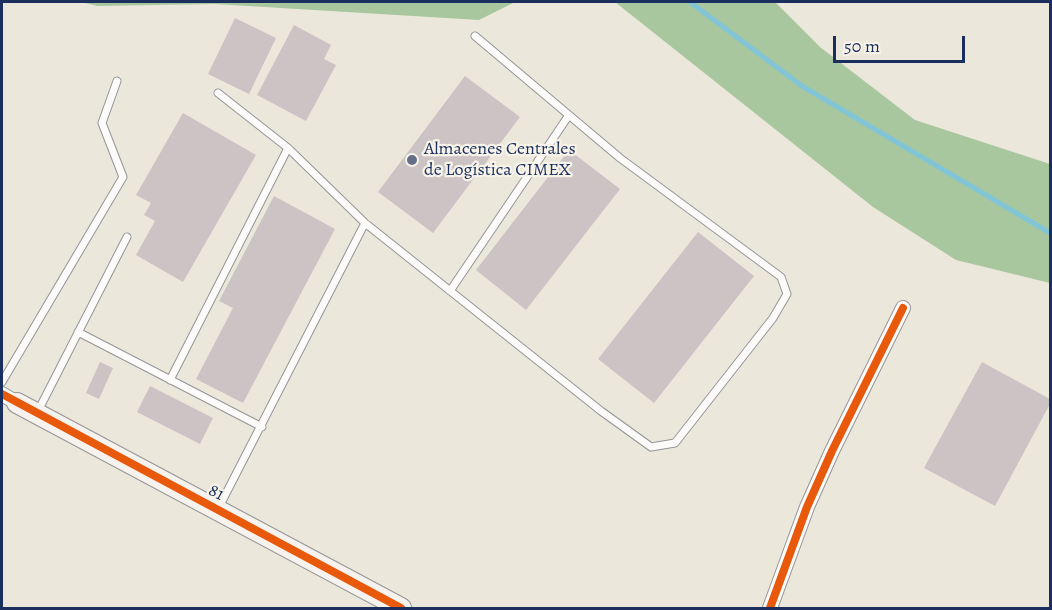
<!DOCTYPE html>
<meta charset="utf-8">
<style>
body{margin:0}
#map{position:relative;width:1052px;height:610px;overflow:hidden;background:#ece7db;font-family:Alegreya,serif}
canvas{display:block}
.frame{position:absolute;inset:0;border:3px solid #1b2f5e;pointer-events:none}
.scale{position:absolute;left:833px;top:36px;width:132px;height:27px;box-sizing:border-box;border:3px solid #1b2f5e;border-top:0;padding-left:8px;font-size:18px;line-height:21px;white-space:nowrap;color:#1b2f5e;-webkit-text-stroke:4px #f7f3e8;paint-order:stroke}
</style>
<div id="map">
<canvas width="1052" height="610"></canvas>
<div class="frame"></div>
<div class="scale">50 m</div>
</div>
<script>
const context = document.querySelector('canvas').getContext('2d');
context.lineJoin = 'round';
function paint(path, color) { context.fillStyle = color; context.fill(path, 'evenodd'); }
const poly = rows => new Path2D(rows.map(r => 'M' + r).join(''));
function trace(path, color, width, dash) { context.strokeStyle = color; context.lineWidth = width; context.lineCap = dash ? 'butt' : 'round'; context.setLineDash(dash || []); context.stroke(path); }
function drawText(font, color, halo, rows, align = 'center') {
  context.font = font + ' Alegreya,serif'; context.lineWidth = 4.5; context.setLineDash([]); context.textBaseline = 'middle'; context.strokeStyle = halo; context.fillStyle = color; for (const [text, x, y, turn = 0] of rows) {
    context.save(); context.translate(x, y); context.rotate((+turn || 0) * Math.PI / 180); context.textAlign = isNaN(turn) ? turn : align; if (halo) context.strokeText(text, 0, 0); context.fillText(text, 0, 0); context.restore();
  }
}
paint(poly([
 [81,2,515,2,479,20,215,4,97,6],
 [615,2,775,2,820,47,915,120,1050,164,1050,283,956,260,873,207]
]), '#a8c79f');
trace(poly([
 [690,2,802,86,1050,233]
]), '#82c5d6', 5);
paint(poly([
 [235,18,276,38,249,94,208,74],
 [294,25,331,45,324,59,336,65,306,121,257,95],
 [465,76,520,117,433,233,378,192],
 [183,113,256,155,183,282,136,255,155,221,144,215,151,203,136,195],
 [569,150,620,189,526,310,476,270],
 [274,196,335,229,243,403,196,379,233,308,219,301],
 [698,232,754,276,654,403,598,359],
 [100,362,113,368,99,399,86,393],
 [982,362,1050,399,1050,404,995,506,924,468],
 [150,386,213,418,200,444,137,412]
]), '#cbc3c4');
const lane = poly([
 [218,93,288,148,365,223,601,411,651,447,675,443,773,318,787,294,781,277,620,158,475,36],
 [450,291,569,115],
 [78,332,262,427],
 [170,380,288,148],
 [2,382,123,177,102,123,117,81],
 [38,411,127,237],
 [218,509,365,223]
]);
const street = poly([
 [2,394,17,403],
 [770,608,807,507,832,451,903,308]
]);
const secondary = poly([
 [17,403,401,608]
]);
trace(lane, '#949597', 9);
trace(street, '#949597', 16);
trace(secondary, '#949597', 22);
trace(lane, '#fcfbfa', 7);
trace(street, '#fcfbfa', 14);
trace(secondary, '#f6f3ef', 20);
trace(poly([
 [2,394,401,608],
 [770,608,807,507,832,451,903,308]
]), '#e8590c', 8);
for (const [x, y, r, color] of [
 [412,160,6,"#646f8a"]
]) { const dot = new Path2D(); dot.arc(x, y, r, 0, 2 * Math.PI); context.fillStyle = color; context.fill(dot); trace(dot, '#f7f3e8', 2); }
drawText('18px', '#1b2f5e', '#f7f3e8', [
 ["Almacenes Centrales",424,150],
 ["de Logística CIMEX",424,171]
], 'left');
drawText('18px', '#1b2f5e', '#f7f3e8', [
 ["81",216,493,28]
]);
</script>
